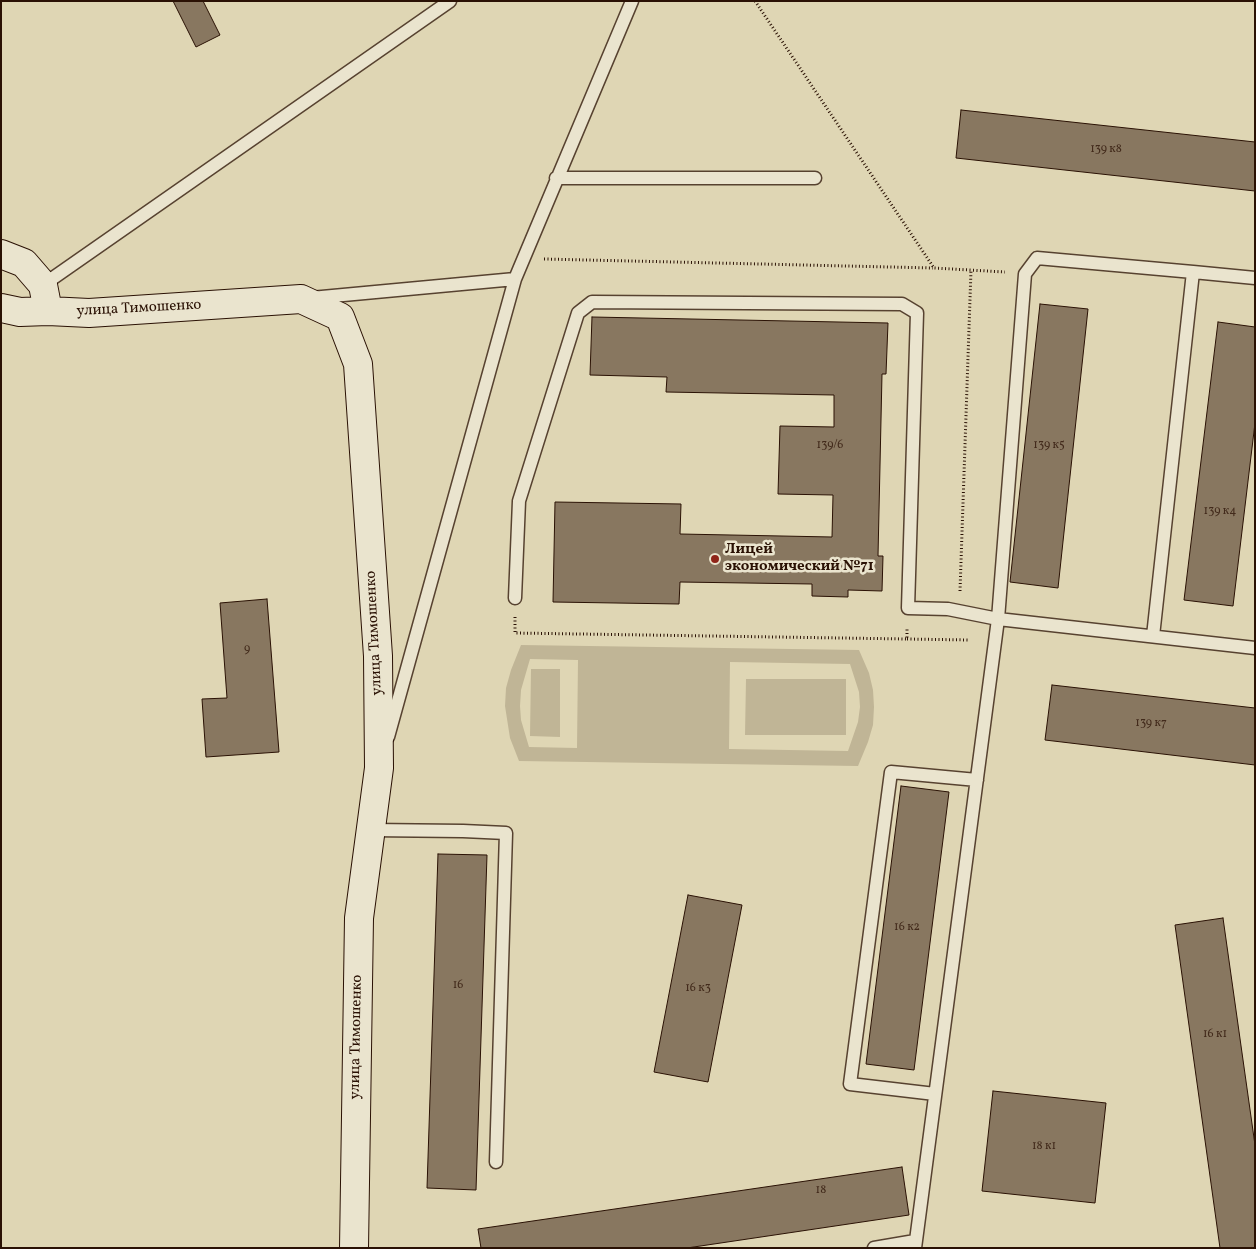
<!DOCTYPE html>
<meta charset="utf-8">
<style>
body{margin:0}
#map{position:relative;width:1256px;height:1249px;overflow:hidden;background:#dfd6b4;font-family:Vollkorn,serif}
canvas{display:block}
.frame{position:absolute;inset:0;border:2px solid #2a1104;pointer-events:none}
</style>
<div id="map">
<canvas width="1256" height="1249"></canvas>
<div class="frame"></div>
</div>
<script>
const context = document.querySelector('canvas').getContext('2d');
context.lineJoin = 'round';
function paint(path, color) { context.fillStyle = color; context.fill(path, 'evenodd'); }
const poly = rows => new Path2D(rows.map(r => 'M' + r).join(''));
function trace(path, color, width, dash) { context.strokeStyle = color; context.lineWidth = width; context.lineCap = dash ? 'butt' : 'round'; context.setLineDash(dash || []); context.stroke(path); }
function drawText(font, color, halo, rows, align = 'center') {
  context.font = font + ' Vollkorn,serif'; context.lineWidth = 5; context.setLineDash([]); context.textBaseline = 'middle'; context.strokeStyle = halo; context.fillStyle = color; for (const [text, x, y, turn = 0] of rows) {
    context.save(); context.translate(x, y); context.rotate((+turn || 0) * Math.PI / 180); context.textAlign = isNaN(turn) ? turn : align; if (halo) context.strokeText(text, 0, 0); context.fillText(text, 0, 0); context.restore();
  }
}
paint(poly([
 [521,645,859,650,869,673,873,690,874,707,873,725,868,742,858,766,519,761,510,738,505,706,506,688,511,670],
 [530,659,578,660,577,748,529,747,521,720,520,706,521,690],
 [730,662,850,664,859,692,860,707,858,722,848,751,729,749],
 [531,669,560,669,560,737,530,736],
 [746,679,846,679,846,735,745,735]
]), '#c0b596');
const building = poly([
 [173,1,203,1,220,35,196,47,173,1],
 [961,110,1255,142,1255,191,956,158,961,110],
 [1040,304,1088,309,1058,588,1010,582,1040,304],
 [592,317,888,323,886,374,882,374,878,556,883,556,882,591,848,590,848,597,812,596,812,584,680,582,679,604,553,602,555,502,681,504,680,534,832,537,833,495,778,494,780,426,834,427,834,395,666,392,667,377,590,375,592,317],
 [1218,322,1255,327,1255,423,1233,606,1184,600,1218,322],
 [267,599,279,752,206,757,202,699,227,698,220,603,267,599],
 [1052,685,1255,708,1255,765,1045,740,1052,685],
 [901,786,949,792,914,1070,866,1064,901,786],
 [438,854,487,855,476,1190,427,1188,438,854],
 [688,895,742,905,708,1082,654,1072,688,895],
 [1223,918,1255,1145,1255,1248,1220,1248,1175,925,1223,918],
 [993,1091,1106,1103,1095,1203,982,1191,993,1091],
 [902,1167,909,1215,687,1248,481,1248,478,1229,902,1167]
]);
paint(building, '#887760');
trace(building, '#2a1104', 1);
const lane = poly([
 [556,178,815,178],
 [43,285,450,1],
 [311,298,515,279],
 [515,598,519,501,578,313,592,302,902,304,917,313,908,608,948,609,998,619,1025,274,1037,258,1193,272],
 [1153,636,1193,272,1255,278],
 [388,737,515,279,632,1],
 [370,830,463,831,506,833,496,1162],
 [935,1094,850,1084,891,772,977,780],
 [874,1248,915,1241],
 [915,1248,998,619,1255,648]
]);
const secondary = poly([
 [1,254,24,263,43,285,48,311],
 [1,308,20,312,48,311,89,313,301,299,340,317,358,364,378,656,379,768,359,918,354,1248]
]);
trace(lane, '#574230', 15);
trace(secondary, '#2a1104', 30);
trace(poly([
 [755,1,934,268,1005,272],
 [544,259,933,268],
 [960,591,971,270],
 [515,617,515,633,907,639,907,628],
 [907,639,969,640]
]), '#2a1104', 3, [1, 2.5]);
trace(lane, '#eae4ce', 12);
trace(secondary, '#eae4ce', 28);
for (const [x, y, r, color] of [
 [715,559,5,"#8f2418"]
]) { const dot = new Path2D(); dot.arc(x, y, r, 0, 2 * Math.PI); context.fillStyle = color; context.fill(dot); trace(dot, '#eae4ce', 2); }
drawText('12px', '#422a1b', null, [
 ["139 к8",1106,150],
 ["139/6",830,446],
 ["139 к5",1049,446],
 ["139 к4",1220,512],
 ["9",247,650],
 ["139 к7",1151,724],
 ["16 к2",907,928],
 ["16",458,986],
 ["16 к3",698,989],
 ["16 к1",1215,1035],
 ["18 к1",1044,1147],
 ["18",821,1191]
]);
drawText('15px', '#2a1104', '#eae4ce', [
 ["улица Тимошенко",139,309,-3],
 ["улица Тимошенко",375,633,-93],
 ["улица Тимошенко",357,1037,-89]
]);
drawText('bold 15px', '#2a1104', '#eae4ce', [
 ["Лицей",725,550],
 ["экономический №71",725,567]
], 'left');
</script>
